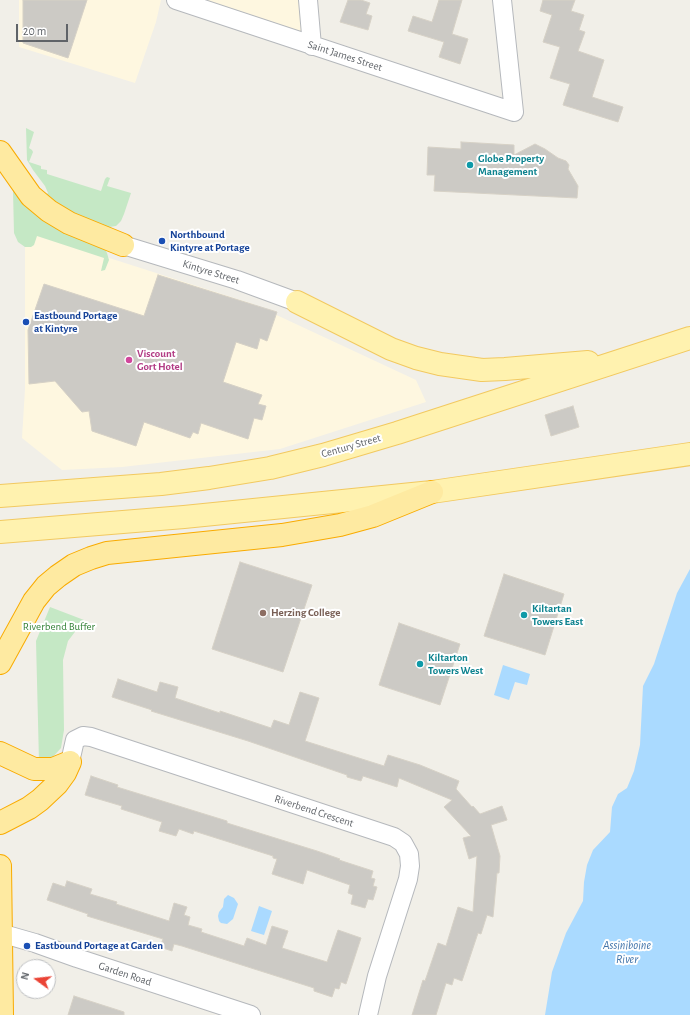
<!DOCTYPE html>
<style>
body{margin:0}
#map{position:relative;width:690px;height:1015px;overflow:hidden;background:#f1efe8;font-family:"Alegreya Sans",sans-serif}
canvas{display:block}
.north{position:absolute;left:16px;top:959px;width:40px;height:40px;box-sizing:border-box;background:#fff;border:1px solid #bfc1c3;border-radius:50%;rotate:285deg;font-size:11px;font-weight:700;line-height:16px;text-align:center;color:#5f6368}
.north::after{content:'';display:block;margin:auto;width:14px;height:18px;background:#ea4335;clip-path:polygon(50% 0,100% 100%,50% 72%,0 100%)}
.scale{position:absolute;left:16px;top:24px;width:52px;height:18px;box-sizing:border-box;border:2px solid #5f6368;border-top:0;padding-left:5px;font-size:12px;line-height:14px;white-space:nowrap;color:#5f6368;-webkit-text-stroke:3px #fff;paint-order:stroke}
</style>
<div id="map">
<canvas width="690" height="1015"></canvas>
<div class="north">N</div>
<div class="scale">20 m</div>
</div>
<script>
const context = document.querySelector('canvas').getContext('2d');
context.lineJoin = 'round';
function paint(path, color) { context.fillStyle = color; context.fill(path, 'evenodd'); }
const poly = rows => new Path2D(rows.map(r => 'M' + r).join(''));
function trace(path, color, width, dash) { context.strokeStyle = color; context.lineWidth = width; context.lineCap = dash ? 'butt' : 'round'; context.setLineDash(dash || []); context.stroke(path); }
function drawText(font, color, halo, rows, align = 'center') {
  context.font = font + ' "Alegreya Sans",sans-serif'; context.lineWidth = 4; context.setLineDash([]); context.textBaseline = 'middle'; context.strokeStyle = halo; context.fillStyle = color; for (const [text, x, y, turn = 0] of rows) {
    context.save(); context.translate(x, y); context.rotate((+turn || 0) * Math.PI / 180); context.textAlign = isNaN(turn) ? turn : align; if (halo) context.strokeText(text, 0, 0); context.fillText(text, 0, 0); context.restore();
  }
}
paint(poly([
 [19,0,161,0,156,22,135,83,19,47],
 [176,0,308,0,312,46],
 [25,231,253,304,416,380,426,402,280,449,122,467,62,470,22,438,25,389]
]), '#fef7e0');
paint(poly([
 [26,128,34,132,29,148,32,150,33,152,29,162,41,166,41,169,47,170,47,174,101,191,105,179,107,177,110,178,107,186,131,193,124,214,121,221,116,226,109,227,100,226,74,216,44,197,48,193,45,186,33,170,27,160],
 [13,191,105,249,107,253,109,260,105,270,101,271,104,258,37,236,34,245,31,247,25,247,18,242,14,233],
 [50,607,84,620,68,641,63,660,64,730,61,748,51,759,39,762,36,641]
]), '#c5e8c5');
paint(poly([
 [690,569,690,1015,545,1015,552,972,566,933,583,901,584,882,587,865,593,850,610,832,612,807,618,794,627,788,634,771,640,745,643,686,654,664,677,593],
 [503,665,530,674,527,685,515,682,509,700,494,695],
 [228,895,234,898,238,904,233,919,227,924,221,923,219,921,218,916,219,912,223,907,224,899],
 [259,906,272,911,264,935,251,931]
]), '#aadaff');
const building = poly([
 [23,0,87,0,68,58,23,43,23,0],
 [348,0,361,0,370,3,366,14,372,16,368,30,340,22,348,0],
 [439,0,462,0,452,34,468,39,460,64,439,57,444,42,408,31,413,16,432,22,439,0],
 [543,0,575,0,571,11,584,15,579,30,585,32,578,51,604,60,592,97,623,107,618,122,563,105,570,84,550,78,560,47,543,42,552,15,540,11,543,0],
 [461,142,514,145,514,155,535,144,545,149,558,158,566,161,569,165,568,169,578,186,577,198,434,191,435,175,427,175,428,147,461,149,461,142],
 [158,275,277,312,267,341,260,338,257,349,236,342,223,382,262,395,258,404,266,406,262,420,254,418,248,439,201,423,198,434,193,432,190,438,144,422,136,446,92,431,89,411,82,412,55,381,29,384,28,330,44,284,144,316,158,275],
 [573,406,579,427,551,436,545,415,573,406],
 [240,562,312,585,283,672,212,649,240,562],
 [504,574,564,594,545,655,484,636,504,574],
 [399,623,460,644,440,705,379,685,399,623],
 [118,679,157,692,160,682,178,687,175,698,220,713,220,711,271,728,274,720,289,725,300,692,319,698,305,741,384,766,388,755,420,765,459,781,456,789,472,807,473,806,480,814,502,806,507,820,491,825,500,856,499,873,497,873,493,917,487,915,481,934,478,933,462,981,454,978,452,985,446,983,436,1015,412,1015,423,980,425,981,438,943,446,946,458,907,473,912,477,856,469,859,463,838,471,836,444,807,452,800,399,778,397,787,363,776,361,781,347,777,347,775,248,741,151,711,152,710,112,697,118,679],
 [91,776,118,785,117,787,227,821,227,823,317,851,340,859,339,860,373,871,371,878,375,879,373,886,377,887,373,900,368,899,365,908,351,904,353,895,348,893,350,885,307,870,303,884,272,874,277,859,273,858,273,856,194,831,193,834,179,829,176,836,159,831,162,822,121,809,122,806,85,795,91,776],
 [67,881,92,889,90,894,117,902,116,904,169,921,174,903,187,907,184,915,190,917,188,925,202,929,201,932,244,946,247,938,266,945,272,926,288,931,282,948,327,962,338,930,361,938,346,984,341,982,339,989,335,988,332,997,314,991,314,988,182,946,174,944,172,951,160,947,163,939,87,916,88,914,47,900,53,883,65,887,67,881],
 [74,996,124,1012,124,1015,68,1015,74,996]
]);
paint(building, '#cccac5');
trace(building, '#d6d1c6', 1);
const minor = poly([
 [176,0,514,112,502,0],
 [308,0,312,46],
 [123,245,237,280,297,302],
 [70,762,75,740,83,736,91,737,394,837,403,843,409,854,410,866,408,879,377,976,368,1015],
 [0,933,35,943,77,958,251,1015]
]);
const primary = poly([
 [297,302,391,349,416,358,440,364,482,370,505,369,588,362],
 [0,496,161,484,209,478,270,468,323,455,397,433,690,338],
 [0,532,184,517,432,492,690,454]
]);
const trunk = poly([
 [0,152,31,196,49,211,69,223,123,245],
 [0,663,34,601,46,586,58,576,74,565,91,558,107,553,282,535,340,525,373,516,432,492],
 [0,753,34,769,53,769,70,762],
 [0,823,29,808,40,800,57,784,65,773,70,762],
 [0,866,2,1015]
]);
trace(minor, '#b5b8bc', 20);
trace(primary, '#f2c960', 24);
trace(trunk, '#f9ab00', 24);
trace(minor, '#fff', 18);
trace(primary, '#fff2af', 22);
trace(trunk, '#feeaa1', 22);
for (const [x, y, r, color] of [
 [470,165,4,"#0f9aa8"],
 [162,241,4,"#1a4fb4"],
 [26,322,4,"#1a4fb4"],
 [129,360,4,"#d1479c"],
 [263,613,4,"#8d6e63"],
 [524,615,4,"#0f9aa8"],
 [420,664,4,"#0f9aa8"],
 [27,946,4,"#1a4fb4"]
]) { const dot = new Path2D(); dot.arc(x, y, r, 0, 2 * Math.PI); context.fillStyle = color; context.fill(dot); trace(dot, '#fff', 1.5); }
drawText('11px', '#5f6368', '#fff', [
 ["Saint James Street",345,56,18],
 ["Kintyre Street",211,272,17],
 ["Century Street",351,446,-16],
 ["Riverbend Crescent",314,811,18],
 ["Garden Road",125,974,18]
]);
drawText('bold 11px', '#0d838f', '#fff', [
 ["Globe Property",478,159],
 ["Management",478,172],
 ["Kiltartan",532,609],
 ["Towers East",532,622],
 ["Kiltarton",428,658],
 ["Towers West",428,671]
], 'left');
drawText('bold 11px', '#164399', '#fff', [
 ["Northbound",170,235],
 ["Kintyre at Portage",170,248],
 ["Eastbound Portage",34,316],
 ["at Kintyre",34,329],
 ["Eastbound Portage at Garden",35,946]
], 'left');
drawText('bold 11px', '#b23c85', '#fff', [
 ["Viscount",137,354],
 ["Gort Hotel",137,367]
], 'left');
drawText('bold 11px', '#785e54', '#fff', [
 ["Herzing College",271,613]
], 'left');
drawText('11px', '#348238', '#fff', [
 ["Riverbend Buffer",59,627]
]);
drawText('italic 12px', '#4174aa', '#fff', [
 ["Assiniboine",627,945],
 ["River",627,959]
]);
</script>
